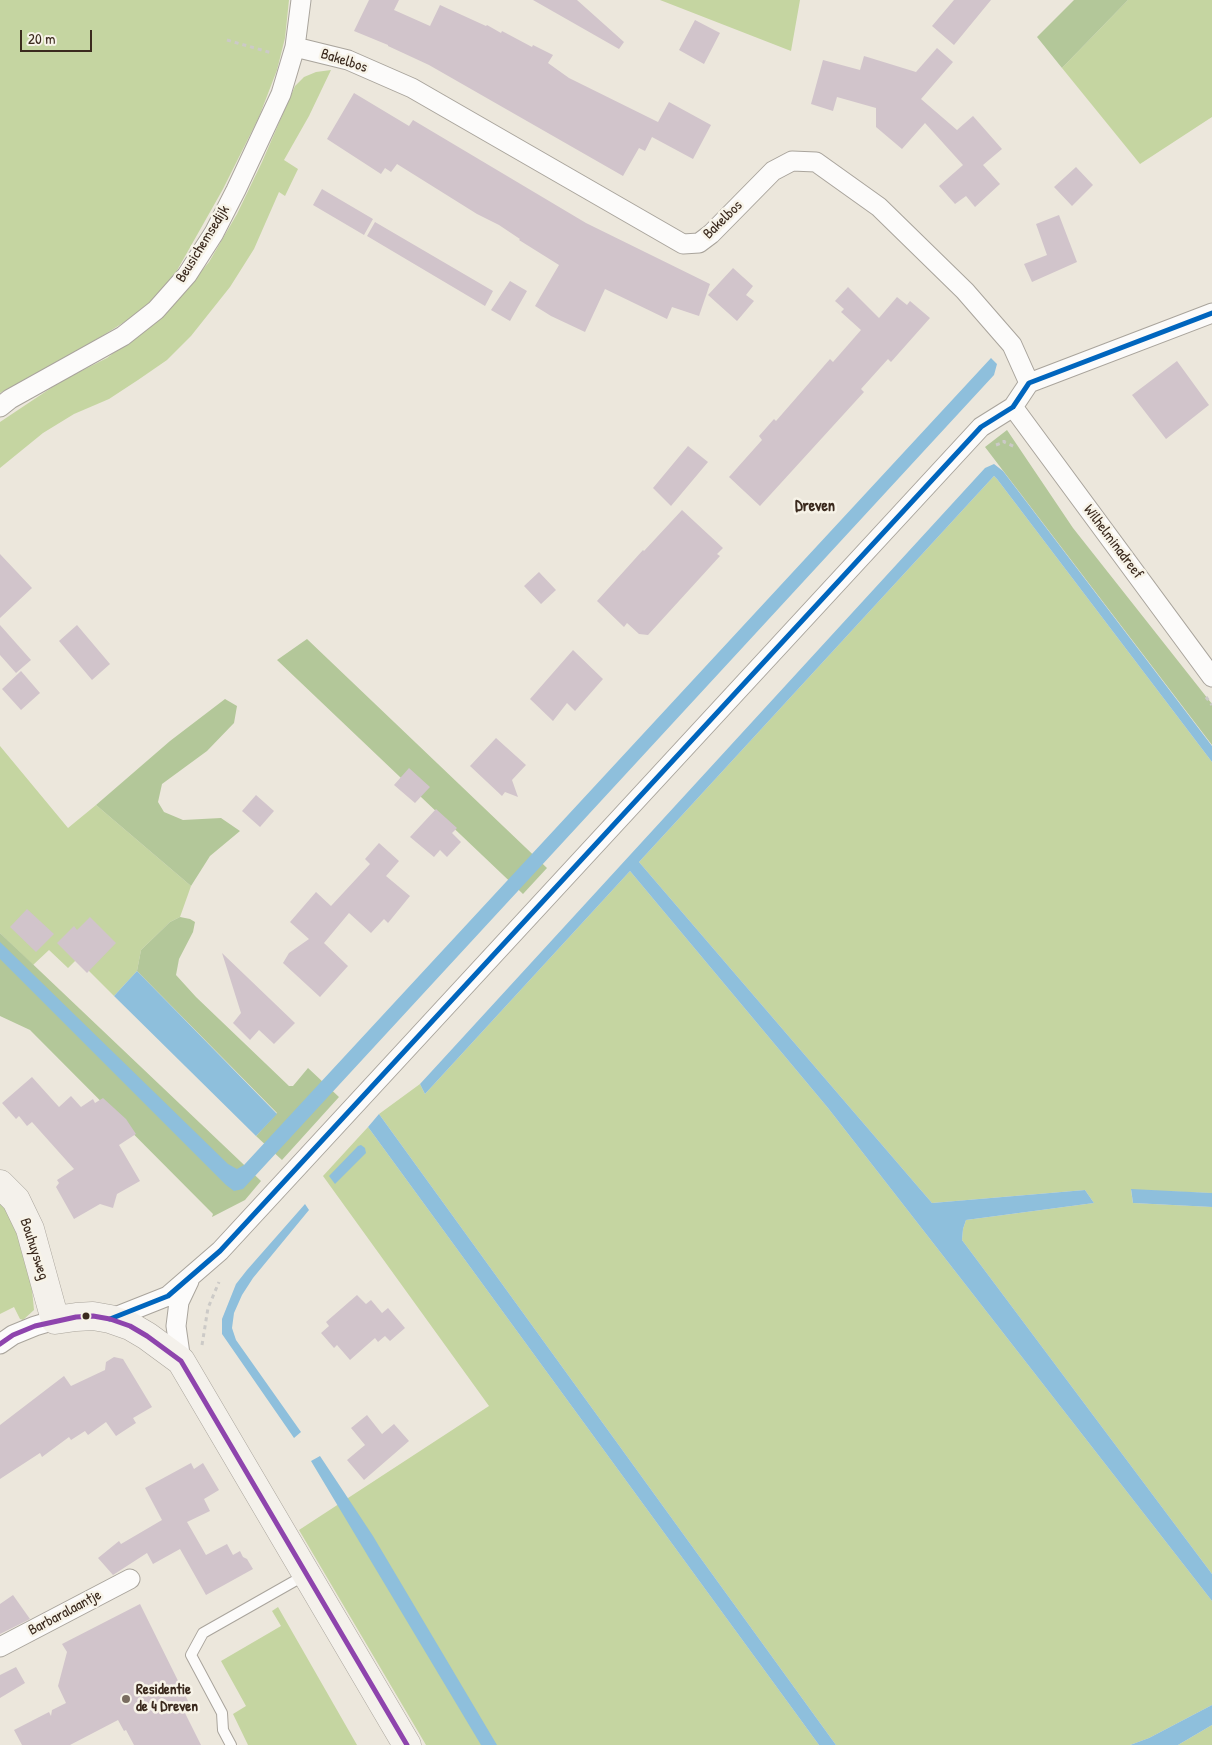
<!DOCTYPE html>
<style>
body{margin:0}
#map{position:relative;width:1212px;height:1745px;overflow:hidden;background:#ece7dc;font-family:"Patrick Hand",sans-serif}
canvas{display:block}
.scale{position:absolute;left:20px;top:30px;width:72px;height:22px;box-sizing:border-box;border:2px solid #3b2a1e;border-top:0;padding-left:6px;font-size:15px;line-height:18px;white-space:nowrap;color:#3b2a1e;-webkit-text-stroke:4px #f7f3e8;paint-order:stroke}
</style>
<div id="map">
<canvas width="1212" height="1745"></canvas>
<div class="scale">20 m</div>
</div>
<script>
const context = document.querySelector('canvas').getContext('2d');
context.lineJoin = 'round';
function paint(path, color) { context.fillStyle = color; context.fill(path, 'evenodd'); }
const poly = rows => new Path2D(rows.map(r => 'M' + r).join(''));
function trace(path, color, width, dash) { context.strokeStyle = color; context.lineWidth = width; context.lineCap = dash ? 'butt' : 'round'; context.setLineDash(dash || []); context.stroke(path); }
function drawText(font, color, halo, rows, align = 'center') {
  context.font = font + ' "Patrick Hand",sans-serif'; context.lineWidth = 5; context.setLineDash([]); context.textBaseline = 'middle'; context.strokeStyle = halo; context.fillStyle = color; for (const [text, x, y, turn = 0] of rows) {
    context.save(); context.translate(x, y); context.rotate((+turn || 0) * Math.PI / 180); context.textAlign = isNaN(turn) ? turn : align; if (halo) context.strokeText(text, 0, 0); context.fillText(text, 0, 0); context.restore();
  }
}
paint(poly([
 [0,0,289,0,285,38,277,70,259,117,223,189,175,274,142,311,62,361,0,393],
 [660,0,800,0,791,51],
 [1128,0,1212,0,1212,117,1140,164,1062,68],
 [331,70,309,116,284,160,298,169,285,196,279,192,254,249,230,287,191,336,167,360,138,380,109,399,74,414,43,433,0,468,0,422,63,380,107,358,169,310,209,262,237,214,262,162,295,86,304,77,316,72],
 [994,476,997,479,1212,762,1212,1193,1131,1190,1133,1203,1212,1207,1212,1574,962,1240,963,1229,966,1220,1094,1203,1085,1190,932,1203,639,862],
 [0,746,68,828,96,805,191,886,180,917,170,922,141,950,137,971,114,996,77,959,68,968,49,950,33,965,0,933],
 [630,871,828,1108,1212,1601,1212,1705,1149,1738,1130,1745,836,1745,379,1114,420,1084,425,1094],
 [368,1127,819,1745,426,1745,299,1530,489,1406,323,1176],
 [0,1195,29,1258,34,1310,23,1320,20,1319,14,1307,0,1314],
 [278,1607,357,1745,248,1745,233,1714,246,1706,221,1661,281,1626,272,1611],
 [1212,1725,1212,1745,1178,1745]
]), '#c5d5a1');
paint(poly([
 [1074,0,1128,0,1062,68,1037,37],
 [1007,430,1073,528,1212,704,1212,745,985,447],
 [307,639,547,868,523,894,277,660],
 [225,699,237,706,234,723,207,751,162,784,158,802,164,812,183,820,221,818,240,831,210,856,191,886,96,805,170,741],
 [180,917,190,919,195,922,193,932,179,959,176,975,196,997,289,1086,293,1086,308,1068,339,1097,282,1160,256,1136,277,1113,137,971,141,950,170,922],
 [0,933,261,1181,245,1200,212,1217,213,1214,30,1030,0,1016]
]), '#b3c799');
paint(poly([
 [991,358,997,364,994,375,243,1189,234,1191,226,1185,0,959,0,942,228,1164,237,1169,244,1165],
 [994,464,1003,471,1212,746,1212,762,997,479,994,476,639,862,932,1203,1085,1190,1094,1203,966,1220,963,1229,962,1240,1212,1574,1212,1601,828,1108,630,871,425,1094,420,1084,985,468],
 [137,971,277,1114,256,1136,114,996],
 [379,1114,836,1745,819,1745,368,1127],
 [361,1145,365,1148,366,1153,335,1184,329,1176,358,1146],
 [1131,1189,1212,1193,1212,1207,1133,1203],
 [305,1204,309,1210,253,1278,242,1295,234,1313,232,1328,236,1340,301,1432,294,1438,222,1334,222,1319,236,1284,247,1270],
 [320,1456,373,1536,497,1745,481,1745,311,1461],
 [1212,1705,1212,1725,1178,1745,1130,1745,1149,1738]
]), '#8ebfdc');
paint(poly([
 [369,0,399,0,394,10,430,26,440,5,486,26,487,25,501,33,502,31,532,47,533,45,553,55,548,63,569,78,658,122,669,102,711,125,693,159,652,137,645,151,639,148,623,176,429,65,388,46,388,45,354,31],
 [533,0,577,0,624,42,619,49],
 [954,0,991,0,954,45,932,26],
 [695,20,720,33,704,64,679,50],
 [937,48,953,62,921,99,957,130,973,116,1002,149,983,165,1000,184,975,207,966,196,955,204,939,186,963,165,925,123,902,149,876,127,876,108,837,97,833,111,811,104,823,60,860,70,864,56,916,72],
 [354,93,409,126,413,120,586,223,710,284,699,316,672,307,667,319,605,289,585,332,551,316,535,306,559,265,519,240,520,239,499,225,477,214,397,164,391,172,385,168,381,174,327,139],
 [1076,167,1093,185,1072,206,1054,187],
 [322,189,373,219,364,235,313,205],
 [1059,215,1077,262,1032,282,1024,264,1047,255,1036,224],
 [375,222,493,291,485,306,367,236],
 [733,268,753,286,746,295,754,301,737,321,708,295],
 [510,281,527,291,510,321,491,310],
 [848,287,879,318,897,297,907,305,910,301,930,318,891,362,888,359,861,389,864,392,760,506,729,477,762,440,759,436,774,419,776,421,830,359,833,362,861,330,841,312,844,309,835,301],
 [1177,361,1209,405,1166,439,1132,395],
 [688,446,708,462,671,506,653,488],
 [682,510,723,548,717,554,720,556,648,635,639,634,627,623,624,627,597,601,643,550,644,551],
 [0,554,32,588,0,618],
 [539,572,556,590,541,604,524,586],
 [0,625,31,660,16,673,0,655],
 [77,625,110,664,92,680,59,641],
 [573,650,603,679,575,711,567,703,553,721,530,699],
 [21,671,40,693,21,710,2,689],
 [496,738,526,765,512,780,518,797,505,792,502,796,470,766],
 [409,768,430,787,415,803,394,785],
 [256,795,274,811,260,827,242,811],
 [436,809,457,828,452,833,461,842,447,857,440,850,434,857,410,837],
 [379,843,399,861,386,876,410,896,388,923,384,919,371,933,349,913,324,943,348,966,320,997,283,963,289,953,309,939,290,922,316,892,331,906,370,864,365,859],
 [27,909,54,934,36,952,10,927],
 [90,917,116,943,87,973,57,943,74,926,77,930],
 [222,953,295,1023,274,1044,259,1030,250,1040,233,1023,241,1013],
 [32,1077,59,1107,71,1096,81,1107,93,1099,95,1103,103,1098,126,1119,136,1134,119,1145,140,1181,117,1194,113,1208,100,1204,74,1219,56,1187,59,1183,57,1180,74,1169,32,1122,27,1126,19,1116,16,1119,2,1103],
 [357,1295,366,1304,371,1300,382,1313,388,1308,405,1328,390,1341,385,1336,378,1342,375,1338,350,1360,337,1345,334,1348,321,1333,329,1326,326,1322],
 [114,1357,123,1359,152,1407,133,1418,136,1423,116,1436,106,1422,88,1435,85,1431,71,1440,69,1437,42,1457,40,1453,0,1479,0,1425,64,1376,71,1386,105,1370,106,1362],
 [367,1415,382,1434,394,1424,409,1441,364,1480,347,1460,365,1445,351,1428],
 [191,1463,194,1469,203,1463,219,1490,204,1499,210,1511,187,1522,206,1555,227,1544,233,1555,240,1551,243,1557,247,1559,253,1569,206,1595,180,1549,153,1564,147,1553,113,1575,98,1558,119,1541,121,1544,162,1520,145,1488],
 [13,1595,30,1619,0,1634,0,1604],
 [140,1604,192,1709,185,1713,201,1745,134,1745,126,1730,124,1731,118,1720,70,1745,22,1745,14,1730,49,1712,51,1716,52,1710,66,1703,58,1686,67,1652,62,1644],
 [16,1667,25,1683,0,1698,0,1675]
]), '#d1c4cb');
const lane = poly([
 [231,1745,223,1730,222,1713,191,1655,203,1633,307,1574]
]);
const street = poly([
 [295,47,348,60,412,88,683,244,699,243,711,234,773,171,792,161,816,162,879,207,965,291,1012,345,1029,383],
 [0,407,10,399,123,336,156,310,187,275,214,233,236,190,281,94,295,47,301,0],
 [1013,407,1212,677],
 [110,1319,168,1296,220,1251,981,427,1013,407,1029,383,1212,313],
 [0,1344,13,1335,35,1326,55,1320],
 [181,1361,176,1326,179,1302,189,1281],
 [0,1647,130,1579]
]);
const secondary = poly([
 [0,1184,16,1200,30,1229,55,1320,76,1317,93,1316,110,1319,130,1326,147,1336,181,1361,407,1745]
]);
trace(lane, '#a9a49c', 12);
trace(street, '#a9a49c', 21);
trace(secondary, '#a9a49c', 29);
trace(poly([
 [227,40,272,53],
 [1004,440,1004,442,1015,447],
 [996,445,1004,442],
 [1206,697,1212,705],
 [202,1345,208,1308,219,1282]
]), '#cccac7', 3, [4, 4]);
trace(lane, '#fcfbfa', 10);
trace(street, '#fcfbfa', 19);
trace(secondary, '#f4f1eb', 28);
trace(poly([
 [110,1319,168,1296,220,1251,981,427,1013,407,1029,383,1212,313]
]), '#0065bd', 5);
trace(poly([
 [0,1344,13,1335,35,1326,76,1317,93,1316,110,1319,130,1326,147,1336,181,1361,407,1745]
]), '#8e44ad', 5);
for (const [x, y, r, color] of [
 [86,1316,4.5,"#3b2a1e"],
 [126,1699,5,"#796c60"]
]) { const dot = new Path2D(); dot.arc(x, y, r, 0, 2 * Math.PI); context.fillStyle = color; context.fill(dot); trace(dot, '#f7f3e8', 2); }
drawText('15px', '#3b2a1e', '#f7f3e8', [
 ["Bakelbos",344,61,18],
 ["Bakelbos",723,220,-44],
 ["Beusichemsedijk",203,244,-58],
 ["Wilhelminadreef",1113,542,53],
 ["Bouhuysweg",34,1249,72],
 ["Barbaralaantje",65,1613,-28]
]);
drawText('bold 15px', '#3b2a1e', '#f7f3e8', [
 ["Residentie",136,1690],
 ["de 4 Dreven",136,1707]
], 'left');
drawText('bold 16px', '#3b2a1e', '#f7f3e8', [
 ["Dreven",815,507]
]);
</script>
